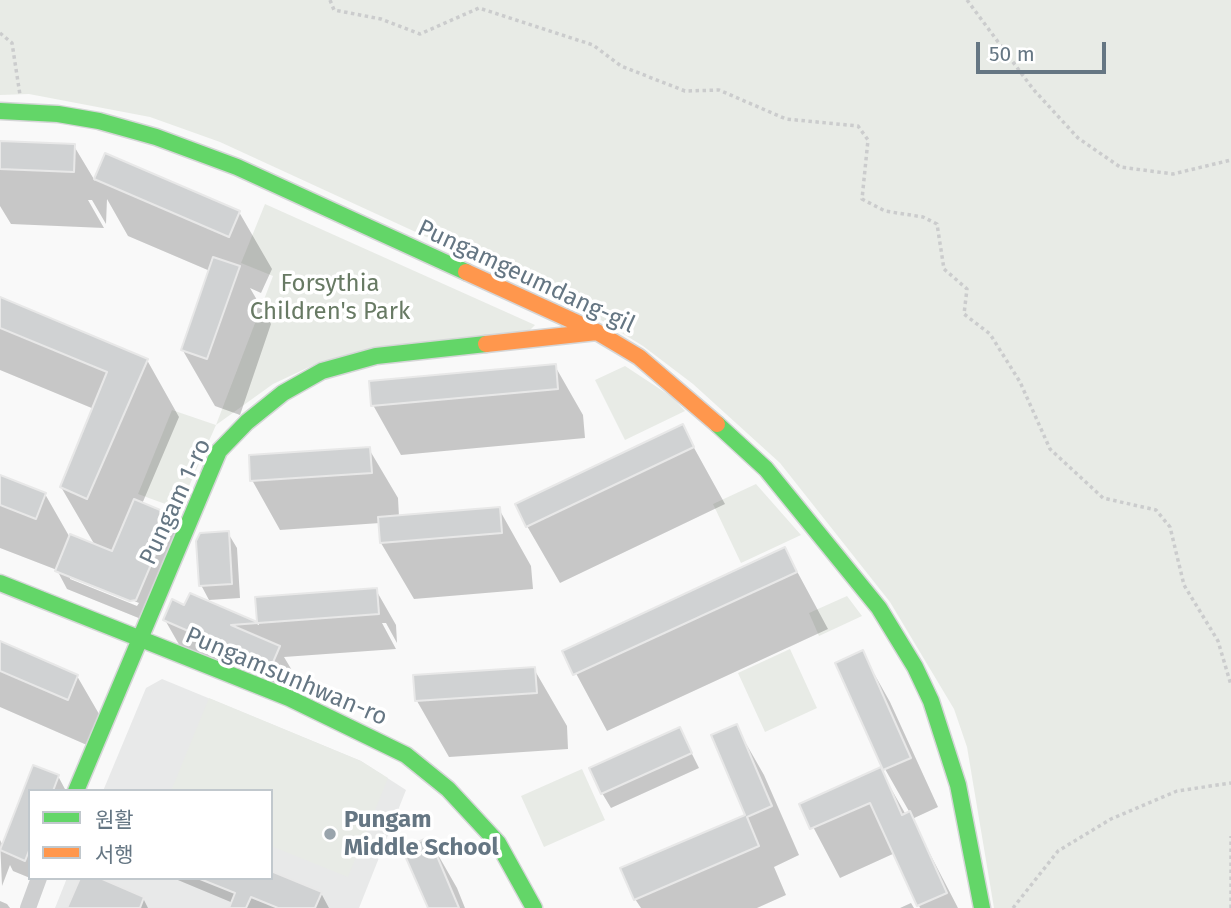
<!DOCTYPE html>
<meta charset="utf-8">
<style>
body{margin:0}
#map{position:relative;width:1231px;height:908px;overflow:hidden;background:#f9f9f9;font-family:"Fira Sans","Noto Sans KR",sans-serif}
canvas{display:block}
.legend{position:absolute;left:28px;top:789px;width:245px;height:91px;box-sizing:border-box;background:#fff;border:2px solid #c1c8cd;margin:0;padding:9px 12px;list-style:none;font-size:21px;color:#657683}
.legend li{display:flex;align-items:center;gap:14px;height:35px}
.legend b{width:35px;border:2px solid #c1c8cd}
.scale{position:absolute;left:976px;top:42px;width:130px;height:32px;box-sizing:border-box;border:4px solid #657683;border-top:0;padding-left:9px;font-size:21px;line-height:24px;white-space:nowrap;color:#657683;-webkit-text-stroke:5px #fff;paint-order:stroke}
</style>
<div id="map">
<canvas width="1231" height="908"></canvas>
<ul class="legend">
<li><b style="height:9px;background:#63d668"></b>원활</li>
<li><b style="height:9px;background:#ff974d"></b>서행</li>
</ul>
<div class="scale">50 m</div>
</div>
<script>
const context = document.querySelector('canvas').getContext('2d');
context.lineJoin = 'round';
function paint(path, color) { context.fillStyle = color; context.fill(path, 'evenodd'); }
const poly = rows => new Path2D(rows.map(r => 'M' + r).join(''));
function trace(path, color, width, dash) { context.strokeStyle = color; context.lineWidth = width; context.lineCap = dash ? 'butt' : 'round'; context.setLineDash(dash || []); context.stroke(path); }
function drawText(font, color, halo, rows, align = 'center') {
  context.font = font + ' "Fira Sans",sans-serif'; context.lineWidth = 7; context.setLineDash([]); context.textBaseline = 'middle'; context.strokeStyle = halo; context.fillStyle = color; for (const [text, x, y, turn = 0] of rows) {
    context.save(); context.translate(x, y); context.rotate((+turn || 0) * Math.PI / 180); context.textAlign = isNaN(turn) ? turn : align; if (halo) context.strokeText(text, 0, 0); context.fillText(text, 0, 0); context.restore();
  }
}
paint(poly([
 [162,679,361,761,406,790,359,908,55,908,67,878,271,878,271,791,103,791,146,688]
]), '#e8e9e9');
paint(poly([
 [0,0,1231,0,1231,908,994,908,967,747,954,709,890,602,780,463,693,384,643,346,583,309,220,142,150,117,29,94,0,95],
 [265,204,535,325,527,333,322,361,273,384,216,425,179,509,138,494,172,410,216,425,273,276,241,263],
 [625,366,672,397,685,411,625,440,595,380],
 [756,484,801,535,741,563,713,504],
 [847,596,862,616,819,636,809,613],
 [790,649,817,708,765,732,738,673],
 [209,698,361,761,388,778,348,877,271,846,271,791,171,791],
 [582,769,605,820,544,847,521,796]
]), '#e8ebe6');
paint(poly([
 [0,143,74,146,95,181,106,155,239,212,272,269,261,293,250,288,271,324,240,415,215,406,182,349,210,271,128,236,107,199,106,224,92,200,88,200,104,228,11,224,0,206],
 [0,299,147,360,179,417,142,504,171,516,182,534,141,619,67,589,57,570,0,548,0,477,45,494,69,536,96,547,61,487,94,409,0,370],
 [70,575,139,603,137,606,70,579],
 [555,366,583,415,585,438,401,455,373,405],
 [682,426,725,504,560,583,527,526],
 [369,449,398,498,399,517,499,509,531,566,533,589,414,599,381,543,380,523,280,530,252,480],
 [228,533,237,548,240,598,209,600,201,585],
 [785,549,828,629,607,731,564,651],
 [376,590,396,625,397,643,386,623,382,623,396,649,284,657,299,682,291,701,185,655,165,620,185,607,190,596,259,625,257,599],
 [0,643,77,676,106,726,96,749,0,707],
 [862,652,890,702,938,807,912,819,958,908,920,908,895,853,840,878,801,804,880,769,906,815,910,813,885,769,837,663],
 [534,669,567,726,568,749,449,757,417,701],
 [736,726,764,775,799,855,774,867,786,895,757,908,641,908,635,899,747,816],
 [680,730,699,768,611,808,602,793],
 [34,767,58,776,66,791,30,791,30,878,13,871,10,865,2,886,0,840,3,846],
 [429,839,457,888,465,908,429,908],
 [173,878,271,878,321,893,329,908,231,908,233,903],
 [143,898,148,908,69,908],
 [0,901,7,904,10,908,0,908],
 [911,903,914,908,900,908]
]), '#0003');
const building = poly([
 [0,141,75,144,74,172,0,169,0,141],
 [105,153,240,211,229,237,94,179,105,153],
 [213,257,240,266,207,359,181,350,213,257],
 [0,297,148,359,87,499,60,487,107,372,0,328,0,297],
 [556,364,558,389,371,406,369,381,556,364],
 [683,424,694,447,526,527,515,504,683,424],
 [370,447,372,473,250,481,249,455,370,447],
 [0,475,46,493,36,519,0,505,0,475],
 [134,499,172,515,136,600,130,601,55,571,70,534,112,551,134,499],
 [500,507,502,533,380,543,378,517,500,507],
 [229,531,232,584,199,586,196,541,200,533,229,531],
 [785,547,797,572,573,675,562,651,785,547],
 [377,588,379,614,231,625,280,646,271,667,163,620,172,599,184,605,190,593,257,622,255,597,377,588],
 [0,641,78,675,68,700,0,671,0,641],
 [863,650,911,758,883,770,835,663,863,650],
 [535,667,537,693,415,701,413,675,535,667],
 [737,724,772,806,747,817,759,846,634,900,620,868,745,815,711,735,737,724],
 [680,727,692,753,601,794,589,768,680,727],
 [33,765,59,775,53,791,30,791,30,848,25,861,0,850,33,765],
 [881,767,902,815,910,811,947,893,917,906,870,803,810,829,799,804,881,767],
 [429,837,437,856,459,908,428,908,402,849,429,837],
 [271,871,322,892,315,908,278,908,251,897,246,908,229,908,235,893,200,879,271,878,271,871],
 [80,878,100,878,144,897,140,908,67,908,80,878]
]);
paint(building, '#d0d2d3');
trace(building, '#e8e8e8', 2);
const fast = poly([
 [0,111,58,114,99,121,156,137,237,167,466,272],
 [717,424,766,469,879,608,915,667,931,701,958,785,982,908],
 [0,583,289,698,406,755,448,789,498,843,534,908],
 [76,791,219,451,247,422,283,393,322,371,376,356,486,344]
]);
const slow = poly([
 [466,272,597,332,639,357,717,424],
 [486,344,597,332]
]);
trace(fast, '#d5d6d7', 19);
trace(slow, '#d5d6d7', 19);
trace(poly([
 [330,0,334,10,381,19,420,34,479,8,593,45,621,66,685,91,719,90,786,119,858,126,868,140,862,199,885,211,923,217,937,224,944,269,967,289,964,314,990,334,1020,382,1050,449,1103,498,1156,510,1170,527,1184,585,1218,641,1231,685],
 [967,0,1033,89,1078,138,1120,167,1173,174,1231,160],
 [0,33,12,43,20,95],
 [1013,908,1058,851,1111,819,1177,791,1231,783],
 [1231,908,1231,836]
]), '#cbcccd', 3.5, [3.5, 3.5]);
trace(poly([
 [28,908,39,878]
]), '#cecfd0', 16);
trace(fast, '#63d668', 16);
trace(slow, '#ff974d', 16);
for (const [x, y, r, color] of [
 [330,834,7,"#99a4ac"]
]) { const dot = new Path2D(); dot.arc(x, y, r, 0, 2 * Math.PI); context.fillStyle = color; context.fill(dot); trace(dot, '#fff', 2.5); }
drawText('24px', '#657683', '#fff', [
 ["Pungamgeumdang-gil",526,277,25],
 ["Pungam 1-ro",176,502,-65],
 ["Pungamsunhwan-ro",286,677,23]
]);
drawText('24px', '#687a64', '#fff', [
 ["Forsythia",330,284],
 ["Children's Park",330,312]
]);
drawText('bold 24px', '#657683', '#fff', [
 ["Pungam",344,820],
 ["Middle School",344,848]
], 'left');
</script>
